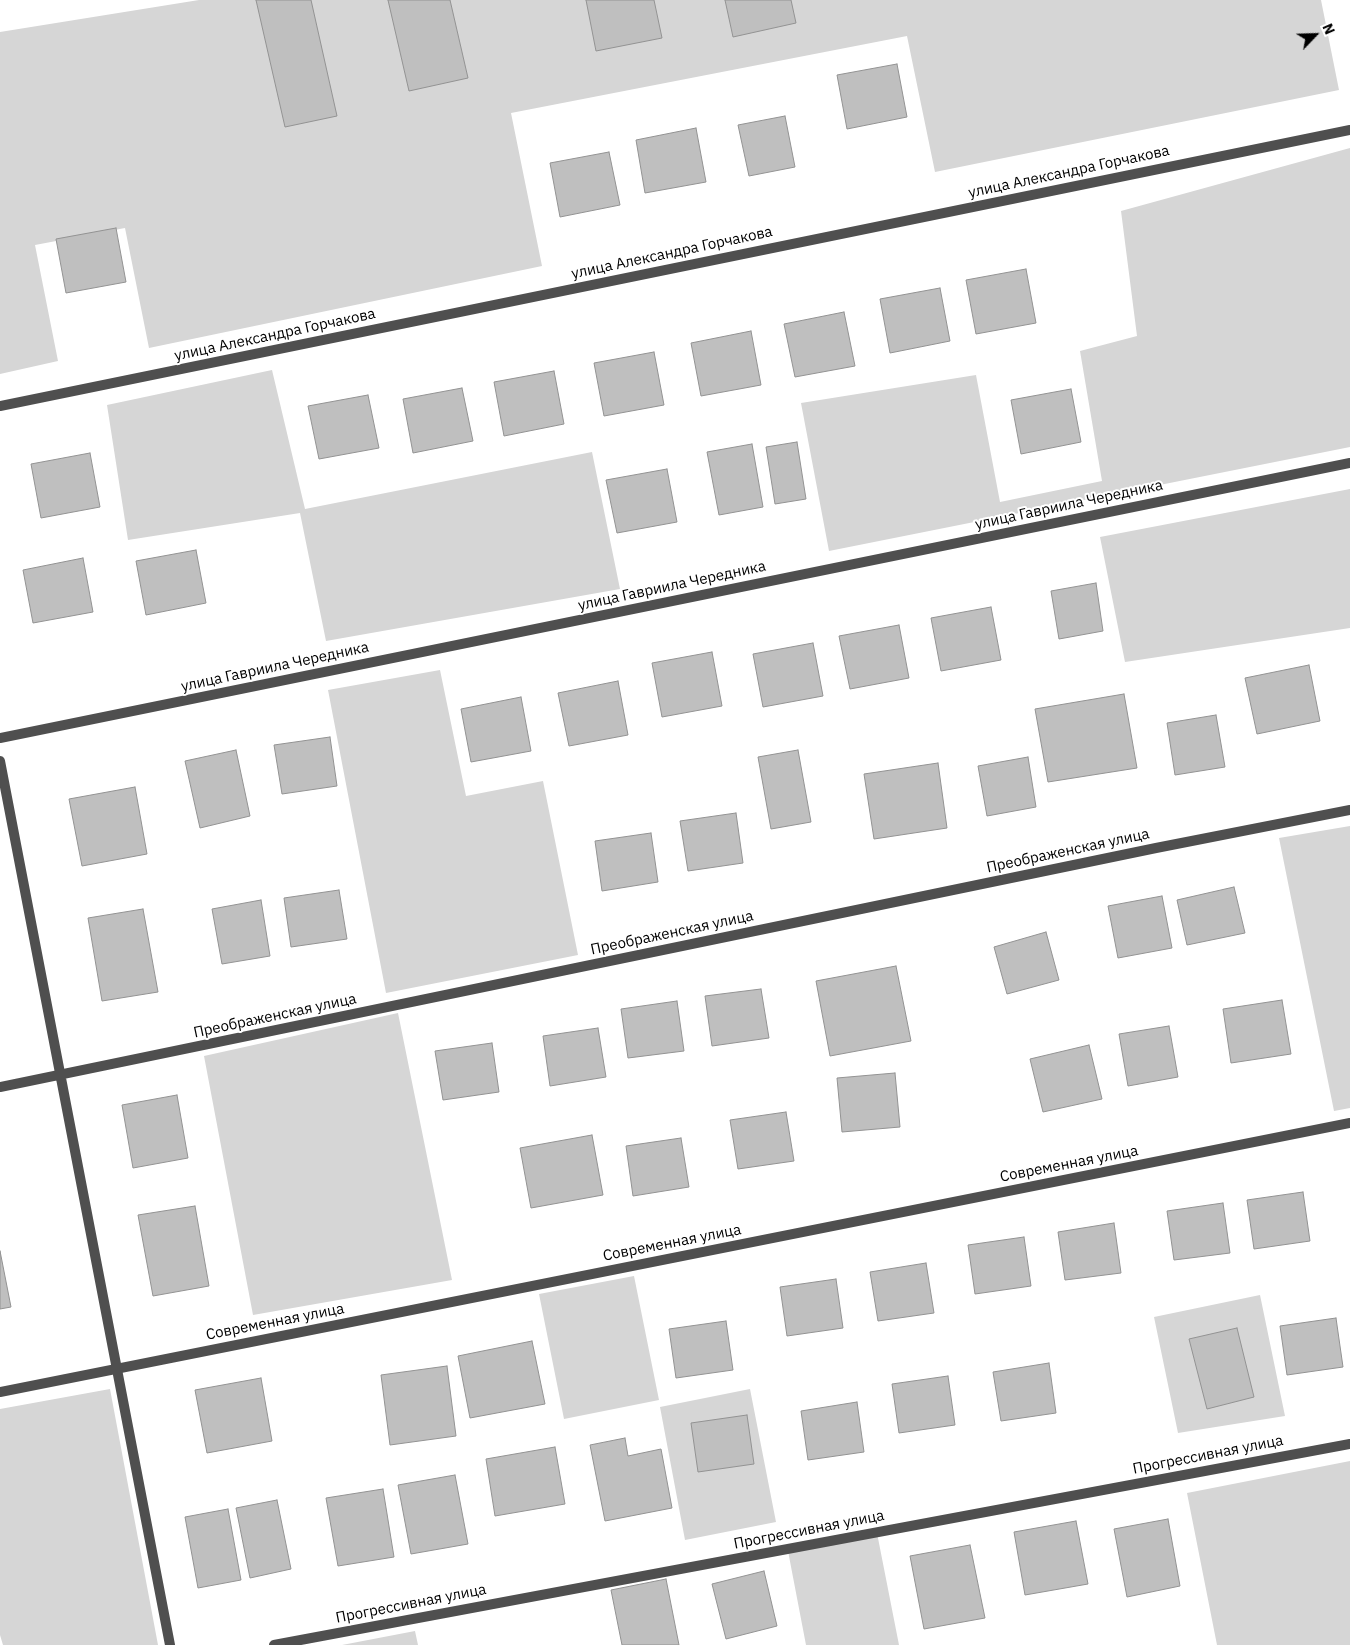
<!DOCTYPE html>
<meta charset="utf-8">
<style>
body{margin:0}
#map{position:relative;width:1350px;height:1645px;overflow:hidden;background:#fff;font-family:"IBM Plex Sans",sans-serif}
canvas{display:block}
.north{position:absolute;left:1290px;top:10px;width:50px;height:50px;-webkit-text-stroke:4px #fff;paint-order:stroke;rotate:66deg;font-size:14px;font-weight:700;line-height:20px;text-align:center;color:#000}
.north::after{content:'';display:block;margin:auto;width:18px;height:22px;background:#000;clip-path:polygon(50% 0,100% 100%,50% 72%,0 100%)}
</style>
<div id="map">
<canvas width="1350" height="1645"></canvas>
<div class="north">N</div>
</div>
<script>
const context = document.querySelector('canvas').getContext('2d');
context.lineJoin = 'round';
function paint(path, color) { context.fillStyle = color; context.fill(path, 'evenodd'); }
const poly = rows => new Path2D(rows.map(r => 'M' + r).join(''));
function trace(path, color, width, dash) { context.strokeStyle = color; context.lineWidth = width; context.lineCap = dash ? 'butt' : 'round'; context.setLineDash(dash || []); context.stroke(path); }
function drawText(font, color, halo, rows, align = 'center') {
  context.font = font + ' "IBM Plex Sans",sans-serif'; context.lineWidth = 4; context.setLineDash([]); context.textBaseline = 'middle'; context.strokeStyle = halo; context.fillStyle = color; for (const [text, x, y, turn = 0] of rows) {
    context.save(); context.translate(x, y); context.rotate((+turn || 0) * Math.PI / 180); context.textAlign = isNaN(turn) ? turn : align; if (halo) context.strokeText(text, 0, 0); context.fillText(text, 0, 0); context.restore();
  }
}
paint(poly([
 [199,0,1321,0,1339,90,935,172,907,36,511,113,542,266,149,348,125,228,35,245,58,361,0,374,0,32],
 [1350,148,1350,447,829,551,801,403,976,375,1000,502,1102,481,1080,351,1137,336,1121,211],
 [272,370,305,509,592,452,620,589,326,641,300,513,128,540,107,405],
 [1350,489,1350,628,1125,662,1100,537],
 [440,670,466,796,543,781,578,955,386,993,328,690],
 [1350,826,1350,1108,1334,1111,1279,838],
 [398,1013,452,1280,253,1315,204,1056],
 [634,1276,659,1400,564,1419,539,1294],
 [1260,1295,1285,1416,1178,1433,1154,1317],
 [110,1389,158,1645,3,1645,0,1635,0,1409],
 [750,1389,776,1522,685,1540,660,1407],
 [1350,1461,1350,1645,1217,1645,1187,1493],
 [877,1533,899,1645,806,1645,788,1551],
 [415,1631,418,1645,342,1645]
]), '#d6d6d6');
const building = poly([
 [256,0,311,0,337,116,285,127,256,0],
 [388,0,450,0,468,78,409,91,388,0],
 [586,0,654,0,662,38,596,51,586,0],
 [725,0,791,0,796,23,733,37,725,0],
 [897,64,907,117,847,129,837,75,897,64],
 [785,116,795,167,749,176,738,125,785,116],
 [696,128,706,182,645,193,636,140,696,128],
 [609,152,620,205,560,217,550,163,609,152],
 [116,228,126,282,66,293,56,239,116,228],
 [1026,269,1036,323,976,334,966,280,1026,269],
 [940,288,950,341,890,353,880,299,940,288],
 [844,312,855,366,795,377,784,324,844,312],
 [751,331,761,385,701,396,691,343,751,331],
 [654,352,664,405,604,416,594,363,654,352],
 [554,371,564,424,504,436,494,382,554,371],
 [462,388,473,441,413,453,403,399,462,388],
 [1071,389,1081,442,1021,454,1011,400,1071,389],
 [368,395,379,448,319,459,308,406,368,395],
 [797,442,806,499,775,504,766,447,797,442],
 [752,444,763,507,719,515,707,452,752,444],
 [90,453,100,507,41,518,31,464,90,453],
 [667,469,677,522,617,533,606,480,667,469],
 [196,550,206,603,146,615,136,561,196,550],
 [83,558,93,612,33,623,23,570,83,558],
 [1096,583,1103,631,1059,639,1051,591,1096,583],
 [991,607,1001,660,941,671,931,618,991,607],
 [899,625,909,678,850,689,839,636,899,625],
 [813,643,823,696,763,707,753,654,813,643],
 [712,652,722,706,662,717,652,663,712,652],
 [1309,665,1320,721,1257,734,1245,678,1309,665],
 [618,681,628,735,569,746,558,693,618,681],
 [1124,694,1137,768,1048,782,1035,709,1124,694],
 [521,697,531,751,471,762,461,709,521,697],
 [1216,715,1225,767,1175,775,1167,723,1216,715],
 [330,737,337,786,282,794,274,745,330,737],
 [236,750,250,816,200,828,185,761,236,750],
 [798,750,811,822,771,829,758,757,798,750],
 [1028,757,1036,807,987,816,978,766,1028,757],
 [938,763,947,828,874,839,864,774,938,763],
 [135,787,147,854,82,866,69,799,135,787],
 [736,813,743,863,688,871,680,821,736,813],
 [651,833,658,882,602,891,595,841,651,833],
 [1234,887,1245,933,1187,945,1177,900,1234,887],
 [339,890,347,939,291,947,284,898,339,890],
 [1162,896,1172,948,1118,958,1108,906,1162,896],
 [261,900,270,956,222,964,212,909,261,900],
 [143,909,158,992,102,1001,88,918,143,909],
 [1046,932,1059,980,1007,994,994,947,1046,932],
 [896,966,911,1041,830,1056,816,981,896,966],
 [761,989,769,1038,712,1046,705,996,761,989],
 [1282,1000,1291,1054,1231,1063,1223,1009,1282,1000],
 [677,1001,684,1051,628,1058,621,1009,677,1001],
 [1169,1026,1178,1077,1128,1086,1119,1034,1169,1026],
 [598,1028,606,1077,550,1086,543,1036,598,1028],
 [492,1043,499,1092,443,1100,435,1051,492,1043],
 [1089,1045,1102,1099,1043,1112,1030,1059,1089,1045],
 [895,1073,900,1127,842,1132,837,1078,895,1073],
 [177,1095,188,1158,133,1168,122,1105,177,1095],
 [786,1112,794,1161,738,1169,730,1120,786,1112],
 [592,1135,603,1195,531,1208,520,1148,592,1135],
 [681,1138,689,1187,633,1196,626,1146,681,1138],
 [1303,1192,1310,1241,1254,1249,1247,1200,1303,1192],
 [1223,1203,1230,1253,1174,1260,1167,1211,1223,1203],
 [195,1206,209,1286,153,1296,138,1215,195,1206],
 [1114,1223,1121,1273,1065,1280,1058,1232,1114,1223],
 [1024,1237,1031,1286,975,1294,968,1245,1024,1237],
 [0,1251,11,1307,0,1309,0,1251],
 [926,1263,934,1313,878,1321,870,1272,926,1263],
 [836,1279,843,1328,787,1336,780,1287,836,1279],
 [1336,1318,1343,1367,1287,1375,1280,1326,1336,1318],
 [726,1321,733,1370,676,1378,669,1329,726,1321],
 [1237,1328,1254,1397,1207,1409,1189,1339,1237,1328],
 [532,1341,545,1404,470,1418,458,1356,532,1341],
 [1049,1363,1056,1413,1001,1421,993,1372,1049,1363],
 [447,1366,456,1436,390,1445,381,1375,447,1366],
 [948,1376,955,1425,899,1433,892,1384,948,1376],
 [261,1378,272,1441,207,1453,195,1390,261,1378],
 [857,1402,864,1452,808,1460,801,1411,857,1402],
 [747,1415,754,1464,698,1472,691,1423,747,1415],
 [625,1438,628,1456,661,1449,672,1508,605,1521,590,1445,625,1438],
 [555,1447,565,1504,495,1516,486,1459,555,1447],
 [455,1475,468,1544,411,1554,398,1485,455,1475],
 [383,1489,394,1557,338,1566,326,1498,383,1489],
 [277,1500,291,1569,250,1578,236,1508,277,1500],
 [228,1509,241,1580,198,1588,185,1517,228,1509],
 [1168,1519,1180,1586,1127,1597,1114,1529,1168,1519],
 [1076,1521,1088,1584,1025,1595,1014,1532,1076,1521],
 [970,1545,985,1618,924,1629,910,1556,970,1545],
 [764,1571,777,1626,726,1639,712,1584,764,1571],
 [666,1579,679,1645,622,1645,611,1590,666,1579]
]);
paint(building, '#bfbfbf');
trace(building, '#939393', 1);
trace(poly([
 [0,406,1350,130],
 [0,738,1350,463],
 [0,761,170,1645],
 [0,1087,1156,848,1350,810],
 [0,1392,1350,1123],
 [274,1645,1350,1444]
]), '#4f4f4f', 10);
drawText('15px', '#000', '#fff', [
 ["улица Александра Горчакова",1069,172,-12],
 ["улица Александра Горчакова",672,253,-12],
 ["улица Александра Горчакова",275,335,-12],
 ["улица Гавриила Чередника",1069,505,-12],
 ["улица Гавриила Чередника",672,586,-12],
 ["улица Гавриила Чередника",275,667,-12],
 ["Преображенская улица",1068,851,-12],
 ["Преображенская улица",672,933,-12],
 ["Преображенская улица",275,1016,-12],
 ["Современная улица",1069,1164,-11],
 ["Современная улица",672,1243,-11],
 ["Современная улица",275,1322,-11],
 ["Прогрессивная улица",1208,1455,-11],
 ["Прогрессивная улица",809,1530,-11],
 ["Прогрессивная улица",411,1604,-11]
]);
</script>
